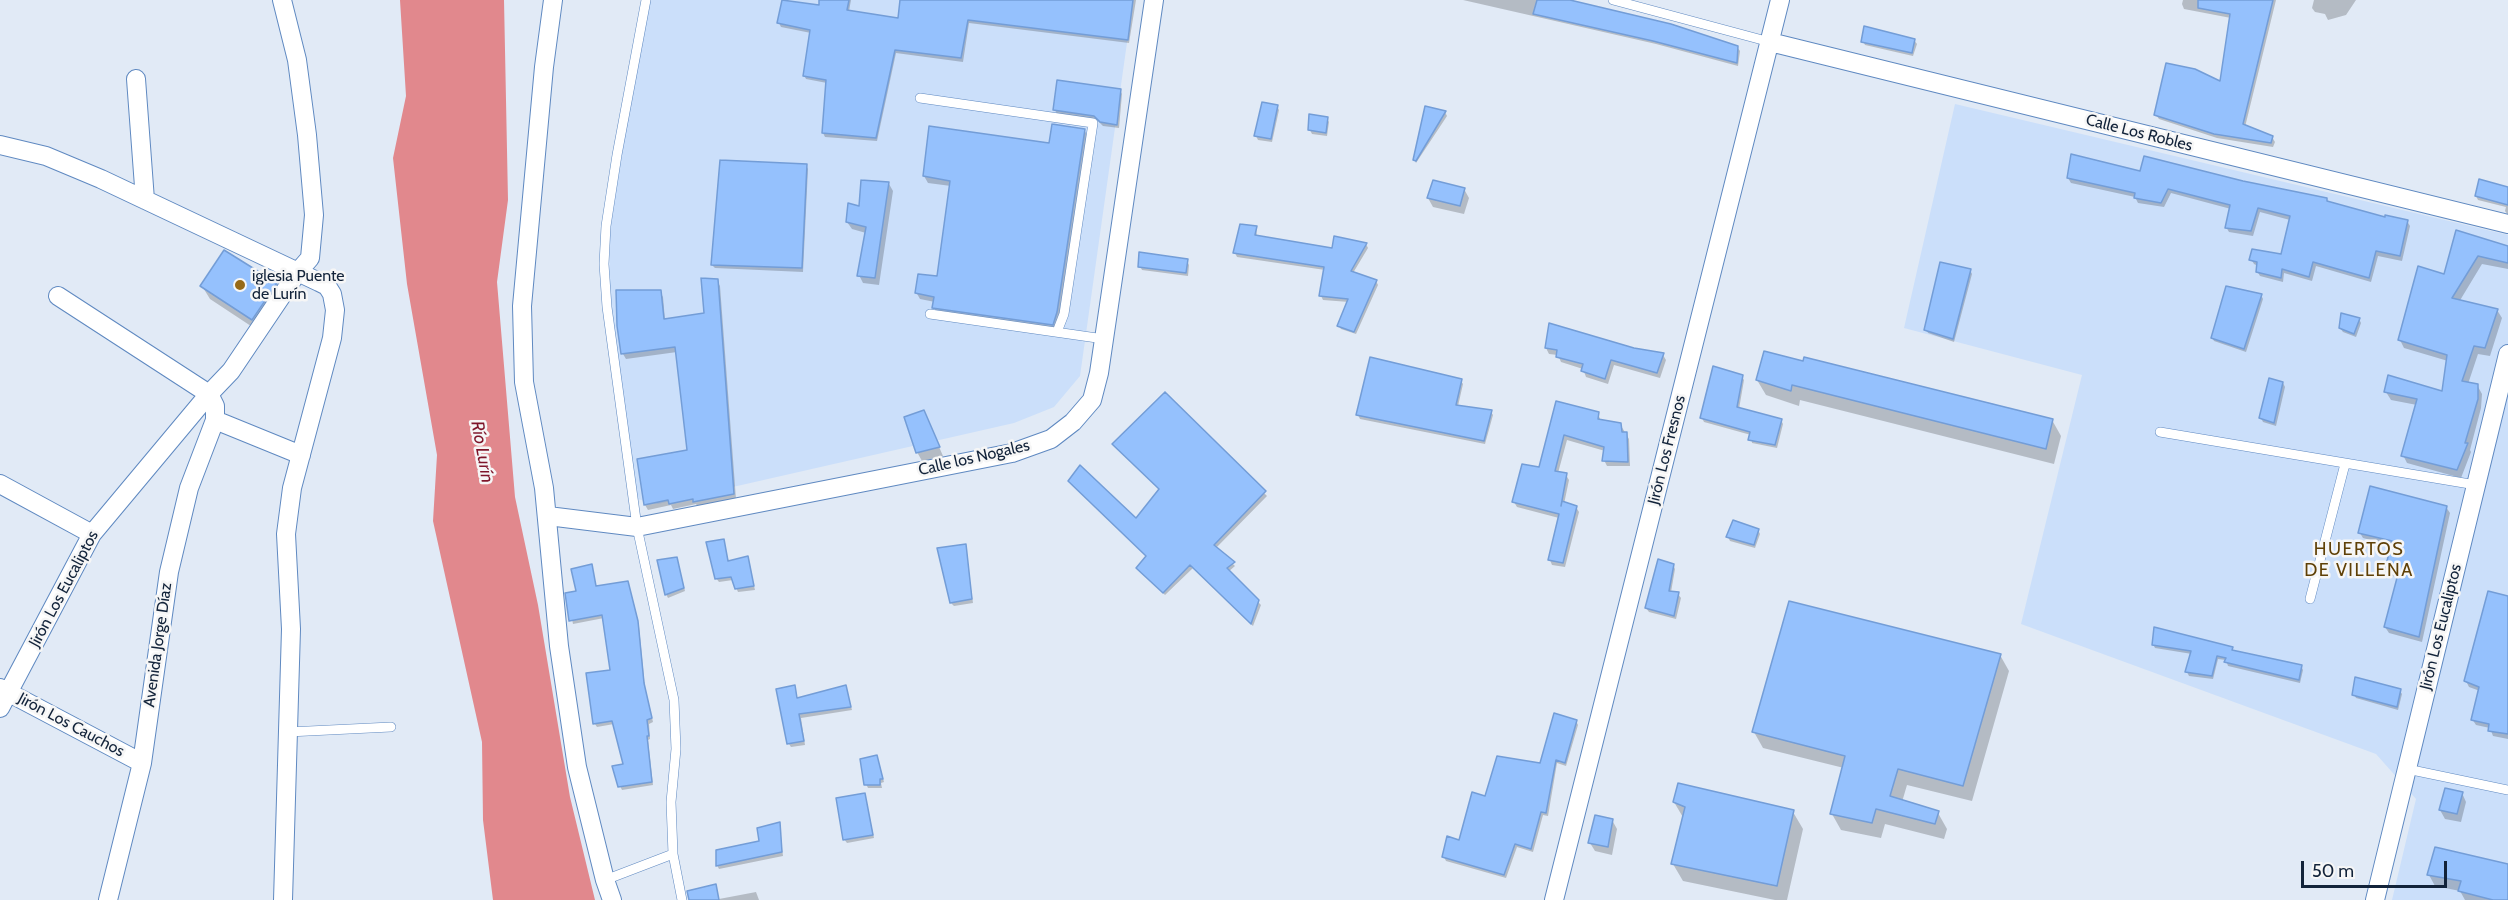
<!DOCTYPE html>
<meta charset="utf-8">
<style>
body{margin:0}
#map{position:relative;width:2508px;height:900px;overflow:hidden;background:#e1eaf6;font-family:Cabin,sans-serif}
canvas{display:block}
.scale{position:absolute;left:2301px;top:861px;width:146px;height:27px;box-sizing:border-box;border:3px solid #12233a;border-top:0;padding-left:8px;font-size:18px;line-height:21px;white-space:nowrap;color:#12233a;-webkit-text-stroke:4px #f6f6f6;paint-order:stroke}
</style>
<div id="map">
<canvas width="2508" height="900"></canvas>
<div class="scale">50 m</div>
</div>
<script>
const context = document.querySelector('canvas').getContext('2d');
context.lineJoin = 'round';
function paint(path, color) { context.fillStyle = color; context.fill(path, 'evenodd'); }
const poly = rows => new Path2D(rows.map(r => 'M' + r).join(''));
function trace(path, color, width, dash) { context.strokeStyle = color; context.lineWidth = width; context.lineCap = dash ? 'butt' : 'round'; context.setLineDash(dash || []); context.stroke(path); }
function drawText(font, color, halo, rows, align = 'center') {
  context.font = font + ' Cabin,sans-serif'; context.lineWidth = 5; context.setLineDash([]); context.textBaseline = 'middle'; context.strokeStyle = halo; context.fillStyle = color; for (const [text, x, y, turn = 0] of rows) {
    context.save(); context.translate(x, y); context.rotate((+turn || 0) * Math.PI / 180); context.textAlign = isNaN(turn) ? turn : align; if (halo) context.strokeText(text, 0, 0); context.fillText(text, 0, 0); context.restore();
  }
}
paint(poly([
 [646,0,1133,0,1080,376,1054,407,1014,423,658,504,633,498,609,295,610,230],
 [1955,104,2508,235,2508,900,2392,900,2416,799,2376,754,2021,624,2082,375,1904,328]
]), '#cbdffa');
paint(poly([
 [400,0,504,0,508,200,497,282,515,497,538,605,570,797,595,900,493,900,483,820,482,742,433,521,437,455,407,284,393,158,406,96]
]), '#e1888d');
paint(poly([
 [821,0,851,0,849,11,899,19,902,0,1136,0,1129,43,969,23,963,62,896,53,877,141,825,137,823,133,827,83,806,79,804,75,811,33,781,27,779,23,820,7],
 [1463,0,1565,0,1737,47,1740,51,1738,66,1656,44],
 [2183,0,2276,0,2245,127,2272,137,2275,142,2273,147,2217,138,2159,119,2156,115,2222,83,2231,18,2184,9,2182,4],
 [2314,0,2356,0,2346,15,2328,20,2325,14,2315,12,2312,8],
 [1914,40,1917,44,1913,56,1865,45,1863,41],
 [1120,90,1122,94,1119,128,1103,126,1097,120,1057,114,1055,110],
 [1277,106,1279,110,1272,142,1258,140,1256,136],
 [1445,112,1447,116,1416,163,1414,159],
 [1327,119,1329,122,1327,136,1312,134,1310,130],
 [1084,130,1088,136,1060,319,1056,331,937,314,934,307,935,302,920,299,916,292,938,278,951,186,928,183,924,176,1051,144],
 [806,165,808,169,803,272,715,268,712,265],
 [2141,173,2242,182,2326,199,2329,203,2386,219,2407,221,2410,226,2402,261,2378,256,2371,282,2316,266,2312,281,2284,273,2283,282,2260,276,2257,271,2258,266,2254,264,2251,259,2282,256,2290,220,2260,212,2253,236,2229,232,2226,227,2231,209,2171,193,2164,207,2138,203,2135,197,2071,183,2068,178],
 [889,184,893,191,879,285,863,283,859,275,866,233,852,229,847,222],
 [1464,189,1469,198,1464,214,1433,207,1428,198],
 [2508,189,2508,215,2505,211,2506,207,2478,200,2476,196],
 [1256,227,1257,237,1333,250,1366,244,1368,248,1353,273,1376,281,1378,285,1356,334,1341,329,1339,326,1349,302,1323,300,1321,296,1325,270,1237,257,1235,253],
 [2457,232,2508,248,2508,269,2482,264,2459,302,2497,310,2502,318,2490,356,2478,354,2468,384,2477,385,2482,394,2481,408,2470,450,2471,452,2461,478,2407,463,2403,455,2417,405,2391,400,2386,392,2443,393,2448,361,2404,348,2400,340,2445,276],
 [1187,261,1189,265,1188,276,1142,270,1140,266],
 [1970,270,1972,274,1954,342,1928,333,1926,329],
 [717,281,720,286,736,499,698,507,696,504,673,509,671,505,648,510,645,505,639,460,689,451,677,352,626,359,623,354,618,325,660,292,663,297,665,320,705,314],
 [276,284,283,297,260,332,210,299,202,286],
 [2261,295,2263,299,2246,352,2214,341,2212,337],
 [2359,319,2361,323,2356,337,2343,332,2340,328],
 [1546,348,1634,350,1663,355,1666,360,1660,378,1614,365,1608,384,1586,377,1583,369,1561,362,1558,355,1549,354],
 [1742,377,1744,380,1739,409,1781,420,1783,424,1777,448,1752,443,1751,435,1704,422,1702,418],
 [1757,380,2052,420,2061,436,2054,464,1800,400,1799,406,1766,395],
 [1461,381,1463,384,1458,406,1491,412,1493,415,1485,444,1360,419,1358,415],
 [2283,383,2285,387,2276,426,2263,422,2261,418],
 [1165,394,1267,496,1216,548,1235,566,1228,572,1261,605,1253,626,1193,568,1165,595,1138,568,1148,557,1136,521,1160,490,1116,447],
 [1557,403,1598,414,1601,421,1620,424,1629,439,1630,466,1607,466,1604,460,1605,451,1567,440,1558,473,1566,475,1569,480,1564,504,1576,507,1579,512,1565,567,1552,565,1550,560,1559,518,1517,507,1514,502,1540,469],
 [924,412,943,456,922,461,917,452],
 [2446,507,2450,513,2422,642,2389,633,2385,627,2398,578,2390,575,2387,569,2392,546,2363,538,2360,533],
 [1758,530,1760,534,1755,548,1730,541,1728,537],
 [723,540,729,562,747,558,755,590,738,592,733,580,719,582,716,578],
 [965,546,973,603,954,606,951,603],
 [678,563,685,591,668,598,666,594],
 [1673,565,1675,569,1671,592,1678,594,1681,598,1676,619,1649,612,1646,608],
 [591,566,596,588,629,586,639,626,645,688,653,722,649,724,650,739,648,740,653,785,622,790,620,786,625,766,614,724,597,727,595,724,612,671,604,618,573,624,567,595,578,592],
 [2508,597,2508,739,2493,736,2490,728,2476,725,2472,719,2480,691,2469,687,2466,681],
 [2153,644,2232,648,2234,652,2301,666,2303,670,2300,683,2228,666,2226,660,2218,659,2213,679,2189,676,2187,672,2192,654,2155,648],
 [2000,655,2009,671,1972,801,1907,785,1902,802,1938,813,1947,829,1944,839,1885,824,1881,838,1841,830,1832,814,1844,768,1763,748,1754,732],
 [845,686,852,710,801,718,805,745,791,747,789,744,794,687,798,700],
 [2400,691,2402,694,2398,710,2356,698,2354,694],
 [1576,721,1578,725,1566,766,1557,763,1548,816,1543,815,1533,852,1517,847,1506,878,1446,861,1444,857,1460,842,1486,798,1541,765],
 [878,761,884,782,881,783,882,788,868,788,866,784],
 [2462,793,2466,802,2461,822,2445,819,2440,810],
 [866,799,874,838,847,843,844,839],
 [1674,802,1793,812,1803,829,1787,900,1775,900,1683,881,1673,864,1684,819],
 [1612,820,1617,829,1612,855,1595,851,1590,843],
 [779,824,783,856,719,869,717,865,761,843],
 [2508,865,2508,900,2465,900,2460,891,2435,886,2429,875],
 [715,885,719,899,756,892,759,900,701,900]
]), '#0003');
const building = poly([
 [782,0,819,5,819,0,849,0,847,10,898,18,900,0,1133,0,1128,40,968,20,961,58,895,50,876,138,822,133,826,80,803,76,810,30,777,23,782,0],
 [1537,0,1570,0,1671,24,1738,46,1737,63,1653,41,1533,14,1537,0],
 [2198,0,2273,0,2243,124,2273,136,2271,143,2214,134,2154,115,2166,63,2195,69,2220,81,2230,14,2198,8,2198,0],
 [1864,26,1915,39,1912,53,1861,42,1864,26],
 [1057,80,1121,89,1117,125,1100,122,1094,116,1053,110,1057,80],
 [1262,102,1278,105,1271,139,1254,136,1262,102],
 [1425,106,1446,111,1416,161,1413,160,1425,106],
 [1309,114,1328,117,1326,133,1308,130,1309,114],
 [1052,124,1085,129,1057,312,1053,325,932,308,934,297,915,293,918,274,937,276,950,181,923,176,929,126,1049,143,1052,124],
 [2071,154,2140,171,2144,156,2243,181,2327,198,2327,201,2385,217,2385,215,2408,220,2400,256,2376,251,2369,278,2313,262,2309,277,2282,269,2281,278,2256,272,2257,262,2249,260,2252,249,2281,254,2290,216,2258,208,2251,231,2225,228,2230,205,2168,189,2161,203,2134,198,2135,193,2067,178,2071,154],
 [720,160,807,164,802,268,711,265,720,160],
 [2479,179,2508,187,2508,205,2475,196,2479,179],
 [861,180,889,182,875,278,857,276,866,227,846,222,848,203,859,206,861,180],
 [1433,180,1465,188,1460,206,1427,198,1433,180],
 [1240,224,1257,226,1255,235,1332,248,1334,236,1367,243,1351,271,1377,280,1354,332,1337,326,1348,299,1319,296,1324,267,1233,253,1240,224],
 [2456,230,2508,246,2508,263,2478,256,2452,298,2498,309,2485,348,2474,346,2462,381,2478,384,2478,399,2465,443,2468,443,2457,470,2401,456,2417,399,2384,392,2388,375,2442,391,2447,355,2398,340,2418,266,2444,274,2456,230],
 [224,250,277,283,252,320,200,286,224,250],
 [1139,252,1188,259,1186,273,1138,267,1139,252],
 [1940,262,1971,269,1953,339,1924,330,1940,262],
 [701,278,718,279,734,494,693,502,693,499,669,504,668,500,644,505,637,459,687,450,675,347,621,354,617,326,616,290,661,290,664,319,704,313,701,278],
 [2226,286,2262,294,2244,349,2211,338,2226,286],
 [2341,313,2360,318,2354,334,2339,328,2341,313],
 [1549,323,1634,348,1664,353,1657,373,1611,360,1605,379,1581,371,1583,364,1556,357,1557,350,1545,348,1549,323],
 [1764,351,1803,361,1804,357,2053,419,2046,449,1792,385,1791,391,1756,380,1764,351],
 [1370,357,1462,379,1456,405,1492,410,1484,441,1356,415,1370,357],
 [1713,366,1743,375,1737,407,1782,419,1775,445,1748,440,1750,432,1700,418,1713,366],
 [2269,378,2283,382,2274,423,2259,418,2269,378],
 [1165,392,1266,491,1214,545,1235,562,1227,568,1259,600,1251,624,1190,565,1163,593,1136,568,1146,556,1068,481,1080,465,1136,518,1159,489,1112,444,1165,392],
 [1556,401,1599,412,1598,419,1621,423,1622,432,1627,432,1628,462,1602,461,1604,447,1564,435,1555,471,1567,473,1561,506,1562,501,1577,506,1563,563,1548,560,1559,514,1512,502,1522,464,1539,467,1556,401],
 [924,410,940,447,916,453,904,417,924,410],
 [2370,486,2447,506,2419,637,2384,627,2398,574,2385,569,2392,541,2358,533,2370,486],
 [1733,520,1759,529,1754,545,1726,537,1733,520],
 [724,539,728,561,748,556,754,586,735,589,731,577,715,579,706,542,724,539],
 [966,544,972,599,950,603,937,548,966,544],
 [677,557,684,588,665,595,657,560,677,557],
 [1658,559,1674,564,1669,591,1679,592,1674,616,1645,608,1658,559],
 [592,564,596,586,628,581,638,621,644,683,652,718,647,720,649,736,647,736,652,782,618,787,612,766,623,764,612,721,593,724,586,673,610,670,602,615,569,621,565,593,576,591,571,569,592,564],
 [2488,591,2508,596,2508,734,2488,731,2489,724,2471,720,2479,687,2464,681,2488,591],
 [1789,601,2001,654,1963,786,1898,769,1890,796,1939,811,1935,824,1876,809,1872,823,1830,814,1845,756,1752,732,1789,601],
 [2154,627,2233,647,2232,650,2302,665,2299,680,2224,662,2226,658,2217,656,2212,676,2185,672,2191,651,2152,645,2154,627],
 [2355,677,2401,689,2397,707,2352,695,2355,677],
 [795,685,797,698,846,685,851,707,799,714,804,741,787,744,776,689,795,685],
 [1554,713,1577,720,1565,763,1556,760,1546,813,1541,812,1531,849,1515,844,1504,875,1442,857,1447,836,1459,840,1472,792,1485,796,1497,756,1540,763,1554,713],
 [877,755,883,779,880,779,880,785,864,785,860,759,877,755],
 [1678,783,1794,810,1777,886,1671,864,1685,807,1673,802,1678,783],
 [2445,788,2463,792,2457,814,2439,810,2445,788],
 [865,793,873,835,843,840,836,798,865,793],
 [1595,815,1613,819,1608,847,1588,843,1595,815],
 [780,822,782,852,716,866,716,850,759,841,757,828,780,822],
 [2435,847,2508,864,2508,900,2493,900,2458,891,2461,881,2427,875,2435,847],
 [716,884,719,900,689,900,687,891,716,884]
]);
paint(building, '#95c1fd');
trace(building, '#739dd7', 1.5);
const lane = poly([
 [646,0,617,155,606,226,604,264,607,307,637,527,674,700,676,749,671,802,673,854,682,900],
 [1613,0,1770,42],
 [920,98,1093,123,1064,314,1057,332],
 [930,314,1104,339],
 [2160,432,2476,485],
 [2310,599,2345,464],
 [288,732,391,727],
 [2407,769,2508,790],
 [605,880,673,854]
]);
const street = poly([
 [553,0,544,67,522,306,524,382,544,488,559,646,577,767,605,880,612,900],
 [1770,42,2508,224],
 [136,79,145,200],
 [0,145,46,156,101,179,319,282,327,286,332,294,335,310,332,338,292,488,286,534,291,629,283,900],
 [58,296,209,394,215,406,215,420,189,488,169,572,142,763,108,900],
 [215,420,301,455],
 [0,484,92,534],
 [548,516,637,527,1012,453,1051,439,1073,422,1092,400,1099,373,1154,0],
 [0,688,142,763],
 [0,708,92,534,209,394,231,371,297,273,310,258,314,215,307,135,297,60,282,0],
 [1554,900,1780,0],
 [2375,900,2508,354]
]);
trace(lane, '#5f89c1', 10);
trace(street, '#5f89c1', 20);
trace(lane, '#fff', 9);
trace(street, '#fff', 18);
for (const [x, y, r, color] of [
 [240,285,6,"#966917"]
]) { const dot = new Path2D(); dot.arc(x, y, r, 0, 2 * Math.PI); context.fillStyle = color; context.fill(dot); trace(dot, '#f6f6f6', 2); }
drawText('16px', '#12233a', '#f6f6f6', [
 ["Calle Los Robles",2139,133,14],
 ["Jirón Los Fresnos",1667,450,-76],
 ["Calle los Nogales",974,458,-13],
 ["Jirón Los Eucaliptos",64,589,-62],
 ["Jirón Los Eucaliptos",2441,627,-76],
 ["Avenida Jorge Díaz",158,645,-82],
 ["Jirón Los Cauchos",71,725,28]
]);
drawText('16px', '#12233a', '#f6f6f6', [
 ["iglesia Puente",252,276],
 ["de Lurín",252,294]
], 'left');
drawText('italic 18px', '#7e152a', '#f6f6f6', [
 ["Río Lurín",482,452,80]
]);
context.letterSpacing = '1.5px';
drawText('18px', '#5f4006', '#f6f6f6', [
 ["HUERTOS",2359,550],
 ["DE VILLENA",2359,571]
]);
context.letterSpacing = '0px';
</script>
